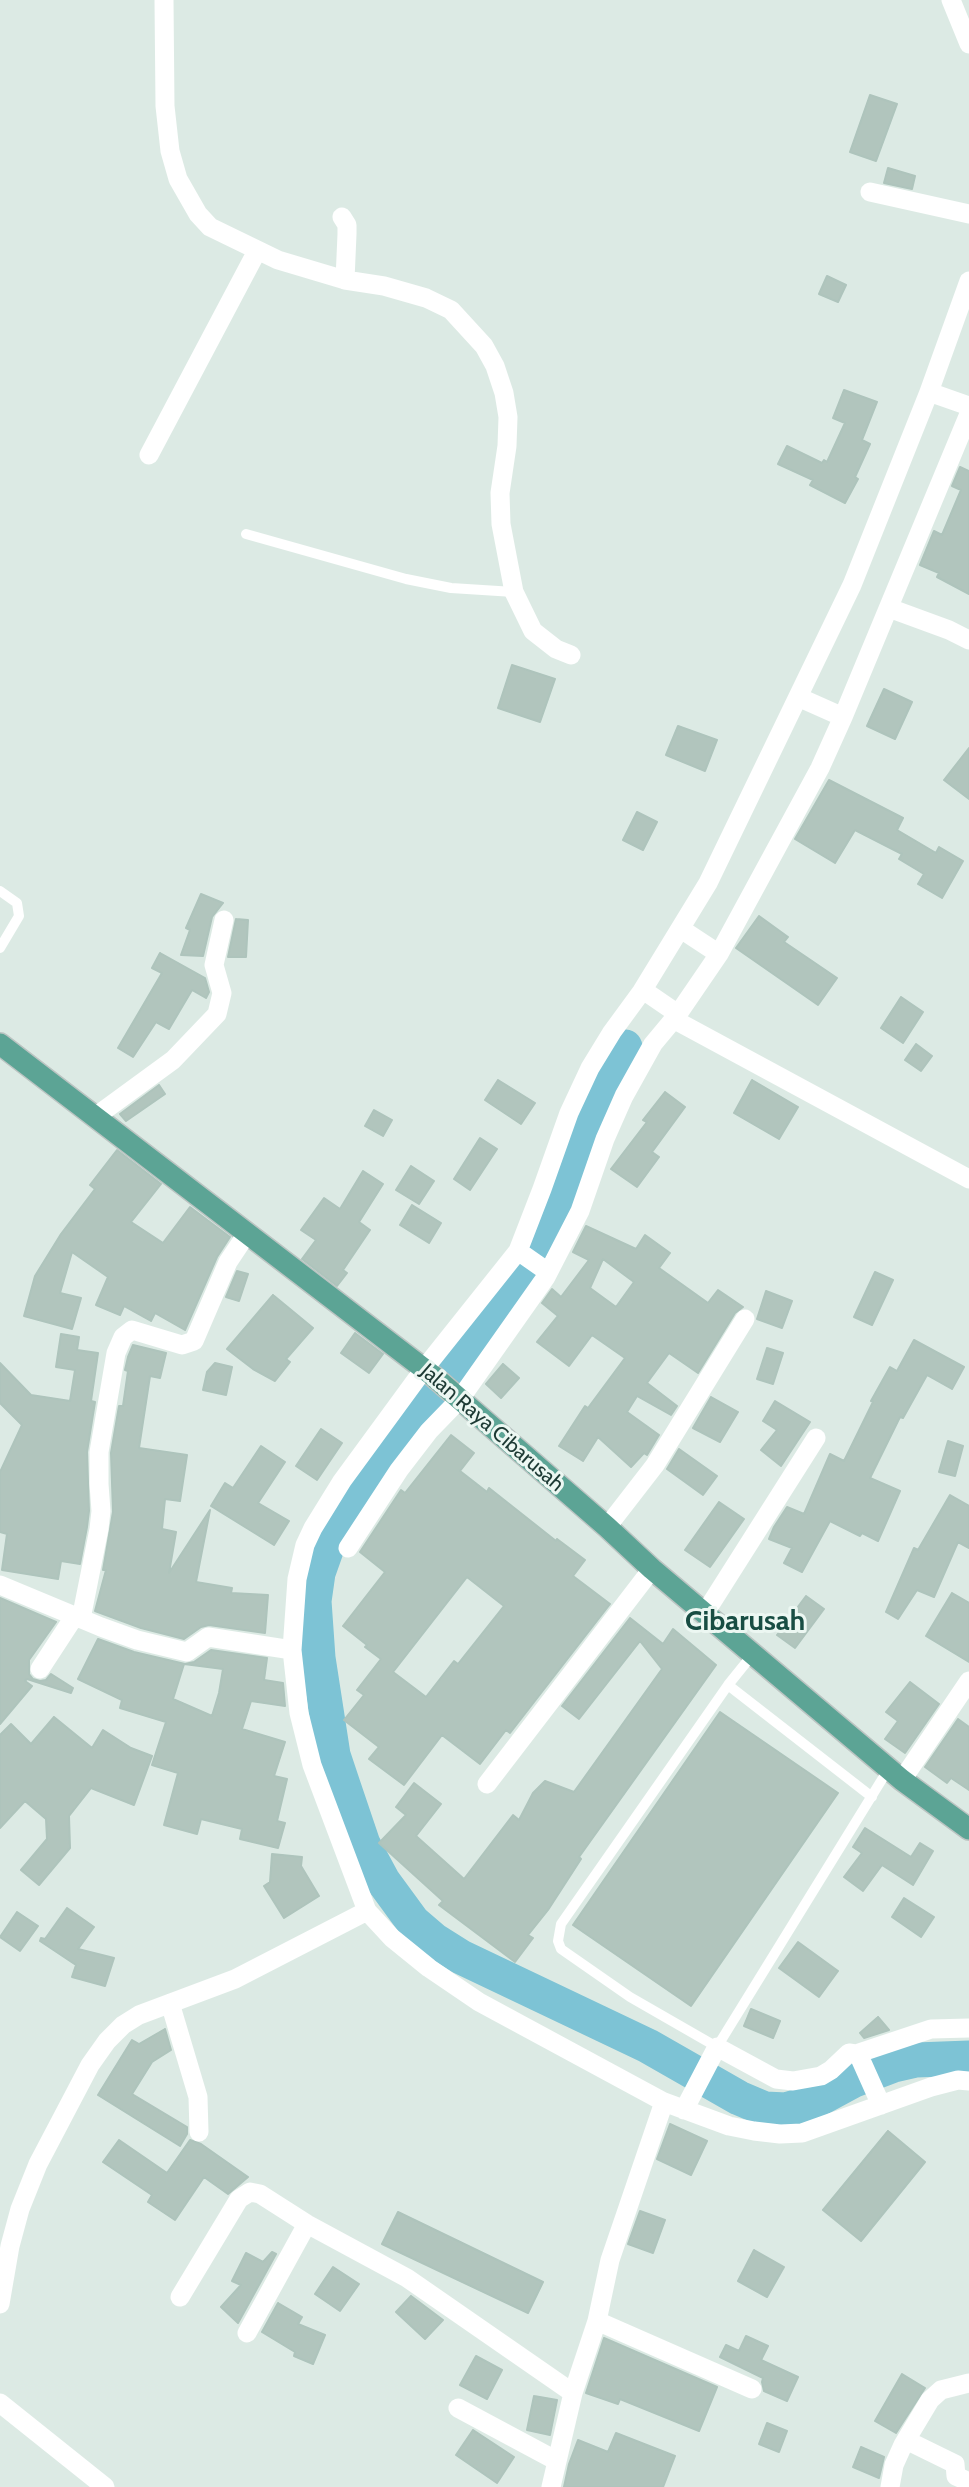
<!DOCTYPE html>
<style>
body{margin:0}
canvas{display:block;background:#dceae4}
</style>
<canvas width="969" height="2487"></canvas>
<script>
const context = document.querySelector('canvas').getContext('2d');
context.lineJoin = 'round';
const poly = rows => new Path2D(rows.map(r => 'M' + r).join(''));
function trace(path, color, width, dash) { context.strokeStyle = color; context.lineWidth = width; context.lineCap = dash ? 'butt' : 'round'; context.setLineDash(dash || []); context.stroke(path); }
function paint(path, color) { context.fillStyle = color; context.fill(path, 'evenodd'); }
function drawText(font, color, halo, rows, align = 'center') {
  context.font = font + ' Cabin,sans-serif'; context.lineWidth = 6; context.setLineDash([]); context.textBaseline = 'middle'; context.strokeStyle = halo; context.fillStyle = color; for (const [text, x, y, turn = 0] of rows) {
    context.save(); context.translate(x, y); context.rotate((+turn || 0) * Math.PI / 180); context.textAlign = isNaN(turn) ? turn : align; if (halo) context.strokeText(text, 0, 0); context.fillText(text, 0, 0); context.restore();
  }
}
trace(poly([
 [625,1047,590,1117,549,1239,525,1282,460,1360,399,1443,351,1499,335,1525,318,1573,314,1601,318,1658,333,1755,343,1785,363,1844,383,1881,413,1922,434,1940,461,1957,648,2046,739,2098,765,2109,786,2110,815,2101,852,2081,894,2065,916,2060,969,2058]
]), '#7dc3d5', 35);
const building = poly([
 [870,95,897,104,876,161,850,152,870,95],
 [888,168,915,176,912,189,884,183,888,168],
 [827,276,846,285,838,302,819,294,827,276],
 [844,390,877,402,862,440,870,444,855,477,858,479,845,503,810,485,813,480,778,464,787,446,822,463,824,460,827,462,845,423,833,418,844,390],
 [960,467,969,471,969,594,937,577,939,573,920,565,934,531,942,535,961,490,952,486,960,467],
 [512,665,555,679,540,722,498,708,512,665],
 [884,689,912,702,895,739,867,726,884,689],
 [678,726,717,740,705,771,666,755,678,726],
 [969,748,969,799,944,780,969,748],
 [829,780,903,818,897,830,936,853,939,847,963,861,942,898,918,884,924,874,899,859,902,854,855,830,835,863,795,839,829,780],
 [637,812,657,822,643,850,623,840,637,812],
 [201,894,223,903,212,917,203,956,181,955,190,930,186,928,201,894],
 [759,916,788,937,784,942,837,978,818,1005,736,948,759,916],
 [236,919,248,920,246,957,228,957,236,919],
 [160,953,205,978,209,992,206,998,192,990,169,1029,156,1022,133,1057,118,1048,162,973,152,968,160,953],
 [901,997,923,1012,903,1043,881,1028,901,997],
 [916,1044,932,1056,921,1071,905,1060,916,1044],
 [498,1080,535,1103,521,1124,485,1100,498,1080],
 [752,1080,798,1107,779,1139,734,1113,752,1080],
 [159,1085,165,1094,126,1121,120,1114,159,1085],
 [665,1092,685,1107,652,1152,659,1157,637,1187,611,1169,647,1122,643,1120,665,1092],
 [374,1110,392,1120,383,1136,365,1126,374,1110],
 [480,1138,497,1149,470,1190,454,1179,480,1138],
 [117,1150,161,1184,131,1222,163,1243,190,1207,230,1237,217,1257,185,1330,155,1313,151,1321,124,1306,120,1315,96,1305,108,1277,72,1252,60,1293,81,1298,72,1329,24,1316,35,1276,61,1234,95,1189,90,1185,117,1150],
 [411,1166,434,1181,419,1204,396,1190,411,1166],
 [363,1171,383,1184,359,1222,370,1230,343,1270,347,1273,337,1286,302,1259,316,1240,301,1230,324,1198,340,1209,363,1171],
 [412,1205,441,1223,429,1243,400,1225,412,1205],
 [586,1226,636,1249,645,1235,670,1253,659,1268,708,1303,718,1290,743,1307,735,1313,698,1373,669,1353,647,1383,677,1406,671,1415,637,1396,627,1412,659,1435,647,1455,644,1453,631,1467,598,1437,583,1461,559,1446,585,1406,588,1408,625,1358,592,1335,569,1366,537,1342,558,1316,542,1303,552,1289,561,1297,589,1260,573,1252,586,1226],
 [603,1259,634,1282,616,1307,590,1288,603,1259],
 [237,1271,248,1274,239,1301,226,1297,237,1271],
 [875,1272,893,1280,872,1325,854,1317,875,1272],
 [766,1291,792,1301,782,1328,757,1319,766,1291],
 [273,1295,313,1328,286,1359,290,1362,275,1381,253,1369,227,1349,273,1295],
 [355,1333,383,1354,369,1373,341,1353,355,1333],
 [61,1334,79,1337,77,1350,98,1353,91,1401,95,1402,87,1452,89,1511,87,1527,80,1564,61,1561,58,1579,2,1570,7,1534,0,1532,0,1472,22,1425,0,1403,0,1363,31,1395,70,1401,75,1370,56,1367,61,1334],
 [914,1340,964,1367,952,1389,927,1375,903,1418,900,1417,870,1478,900,1491,878,1541,862,1533,860,1536,830,1521,802,1572,784,1563,792,1548,769,1539,774,1527,787,1507,804,1514,830,1454,844,1461,873,1402,871,1401,890,1367,897,1371,914,1340],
 [133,1345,166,1353,160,1378,150,1376,139,1448,187,1455,180,1501,165,1499,162,1529,176,1532,169,1573,210,1510,196,1582,232,1588,231,1593,268,1595,265,1633,209,1625,201,1627,184,1639,141,1628,95,1611,106,1570,103,1570,113,1512,111,1453,119,1406,123,1406,128,1371,125,1370,128,1357,133,1345],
 [767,1348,783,1353,773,1384,757,1379,767,1348],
 [215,1363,232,1367,226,1395,203,1390,207,1372,215,1363],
 [503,1364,519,1378,501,1398,486,1384,503,1364],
 [711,1397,738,1412,720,1442,693,1428,711,1397],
 [775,1401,810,1422,781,1466,761,1450,777,1430,763,1421,775,1401],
 [321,1429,342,1443,317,1480,296,1466,321,1429],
 [451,1435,474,1453,460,1471,487,1492,489,1488,556,1541,557,1539,585,1560,573,1576,610,1604,510,1733,506,1730,480,1764,442,1735,404,1785,369,1759,379,1747,344,1720,364,1695,357,1690,381,1659,365,1647,367,1645,343,1626,385,1572,360,1552,401,1490,405,1493,451,1435],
 [467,1577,504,1606,458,1664,454,1661,426,1697,393,1672,467,1577],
 [948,1441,963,1446,955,1476,939,1472,948,1441],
 [261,1446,285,1462,258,1503,289,1521,274,1545,211,1506,225,1483,233,1488,261,1446],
 [679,1449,717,1476,703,1495,667,1469,679,1449],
 [950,1495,969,1506,969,1548,958,1542,934,1597,917,1590,898,1619,886,1612,914,1548,918,1550,950,1495],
 [719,1502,744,1519,710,1567,685,1550,719,1502],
 [952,1593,969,1603,969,1662,926,1636,952,1593],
 [806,1596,824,1609,795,1648,777,1635,806,1596],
 [0,1598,56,1622,29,1660,29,1674,33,1679,40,1681,46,1680,51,1674,73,1688,71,1693,27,1679,25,1681,32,1686,0,1724,0,1598],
 [630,1618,663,1644,673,1629,716,1665,579,1857,581,1859,548,1910,528,1935,533,1938,515,1962,439,1905,443,1901,379,1843,406,1815,396,1807,414,1783,441,1804,416,1836,464,1879,513,1815,519,1820,533,1793,545,1781,574,1792,662,1669,640,1641,579,1719,562,1706,630,1618],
 [98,1639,134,1652,185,1664,194,1662,211,1650,267,1658,264,1680,283,1683,285,1706,251,1701,242,1729,285,1742,274,1776,287,1779,277,1821,285,1823,278,1848,240,1839,242,1829,201,1819,197,1834,164,1825,178,1773,152,1765,166,1722,120,1708,122,1700,78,1679,98,1639],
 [184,1664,223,1669,219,1693,212,1716,173,1699,184,1664],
 [910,1682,939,1704,905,1753,885,1739,898,1721,886,1712,910,1682],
 [720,1712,838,1793,691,2006,573,1925,720,1712],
 [54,1717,92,1748,103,1730,131,1748,152,1756,134,1805,91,1788,69,1816,70,1848,39,1885,21,1870,47,1839,46,1819,25,1801,0,1828,0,1735,11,1724,31,1744,54,1717],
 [958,1719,969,1727,969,1790,951,1778,947,1783,925,1767,958,1719],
 [865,1828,911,1857,920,1843,933,1851,913,1885,882,1865,863,1891,844,1877,862,1853,853,1847,865,1828],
 [272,1854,302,1857,301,1866,319,1896,284,1918,264,1886,270,1882,272,1854],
 [904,1898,934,1917,921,1937,892,1917,904,1898],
 [67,1908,94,1927,78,1949,114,1958,105,1986,72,1977,76,1965,40,1941,41,1938,45,1939,67,1908],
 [17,1912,38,1926,20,1951,0,1937,17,1912],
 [798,1942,838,1971,819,1997,779,1968,798,1942],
 [751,2009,780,2021,773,2038,744,2026,751,2009],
 [878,2017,889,2030,864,2038,860,2033,878,2017],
 [165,2029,171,2050,152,2062,132,2094,187,2127,187,2134,180,2146,98,2095,132,2040,139,2044,165,2029],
 [670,2124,707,2141,691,2175,657,2159,670,2124],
 [888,2131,925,2162,861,2241,823,2210,888,2131],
 [119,2140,167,2173,190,2140,201,2144,248,2177,228,2194,204,2177,175,2220,148,2202,152,2195,103,2162,119,2140],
 [640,2211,665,2220,653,2253,628,2244,640,2211],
 [398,2212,543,2282,528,2313,382,2244,398,2212],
 [754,2250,784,2267,767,2297,738,2281,754,2250],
 [272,2252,276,2254,238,2323,221,2307,241,2285,232,2281,246,2253,263,2262,272,2252],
 [333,2267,359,2284,340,2311,315,2294,333,2267],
 [411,2296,443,2320,425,2339,396,2312,411,2296],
 [278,2303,302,2317,298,2324,325,2335,313,2364,294,2356,295,2352,262,2332,278,2303],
 [746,2336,768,2346,761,2360,798,2377,787,2401,764,2391,762,2382,763,2378,720,2357,726,2345,739,2351,746,2336],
 [604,2338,717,2387,699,2431,620,2399,618,2404,586,2393,604,2338],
 [476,2356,502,2370,487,2399,460,2385,476,2356],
 [902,2374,925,2388,896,2433,875,2421,902,2374],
 [534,2396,557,2400,550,2435,527,2430,534,2396],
 [767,2423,787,2431,779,2452,759,2444,767,2423],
 [473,2430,514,2457,497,2483,456,2455,473,2430],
 [616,2433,675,2456,663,2487,564,2487,569,2464,578,2440,608,2452,616,2433],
 [861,2447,884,2457,879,2478,853,2467,861,2447]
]);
paint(building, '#b1c5bd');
trace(building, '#aec4bc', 2);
const primary = poly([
 [0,1044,432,1375,607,1527,652,1569,902,1780,969,1829]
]);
trace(primary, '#bbc4c2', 24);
trace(poly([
 [246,534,406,579,451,588,514,592],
 [0,891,17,903,19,916,0,948],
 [753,1654,728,1685,561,1924,558,1941,561,1949,630,1997,717,2047,889,1768],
 [728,1685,872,1797]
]), '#fff', 10);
trace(poly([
 [164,0,165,106,170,151,178,179,198,214,210,227,278,260,345,280,384,286,426,298,451,310,484,346,495,366,504,393,508,417,507,446,500,493,501,524,514,592,533,631,556,649,571,655],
 [951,0,969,44],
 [870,192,969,214],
 [342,217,347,225,347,234,345,280],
 [969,281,929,392,852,585,708,883,642,991,612,1032,590,1068,569,1113,542,1189,518,1251,424,1369,342,1481,313,1528,305,1545,297,1579,292,1650,299,1713,312,1765,367,1911,392,1938,429,1968,479,2002,664,2102,729,2126,754,2131,780,2134,802,2133,931,2087,958,2080,969,2081],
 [929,392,969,406],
 [149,455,257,251],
 [889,608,949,630,969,640],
 [843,717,969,414],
 [681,929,719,954],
 [643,990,678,1014],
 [673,1019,969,1179],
 [95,1117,173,1060,217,1014,222,993,214,965,224,920],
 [518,1251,548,1272],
 [607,1527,655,1465,745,1319],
 [348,1548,399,1470,429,1431,460,1399,546,1277,580,1211,605,1139,624,1096,653,1044,678,1014,719,954,820,768,843,717,798,697],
 [0,1585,101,1627,137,1640,187,1652,208,1637,292,1650],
 [705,1613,816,1438],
 [81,1619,99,1529,101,1511,99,1484,99,1452,116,1353,123,1337,132,1330,182,1345,194,1341,228,1262,246,1235],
 [40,1669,74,1617],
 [902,1780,969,1681],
 [487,1784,652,1569],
 [170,2003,198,2097,199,2132],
 [856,2054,931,2029,969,2028],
 [684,2110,717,2047,776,2079,793,2081,821,2076,831,2070,849,2053,856,2054,860,2058,881,2105],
 [180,2297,239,2199,250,2192,260,2194,307,2224,407,2278,573,2393],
 [0,2304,10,2246,20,2209,38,2164,90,2065,107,2041,123,2025,139,2015,235,1979,367,1911],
 [597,2321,752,2389],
 [247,2333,307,2224],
 [0,2403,105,2487],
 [458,2408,557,2461],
 [906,2440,955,2464,956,2476,969,2482],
 [551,2487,573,2393,597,2321,610,2260,664,2102],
 [890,2487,894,2465,903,2445,930,2400,941,2390,969,2383]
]), '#fff', 19);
trace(primary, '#5ca495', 21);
drawText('21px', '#1d3a34', '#ecf7f2', [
 ["Jalan Raya Cibarusah",492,1428,41]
]);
drawText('bold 28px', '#184d43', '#ecf7f2', [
 ["Cibarusah",745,1622]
]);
</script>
